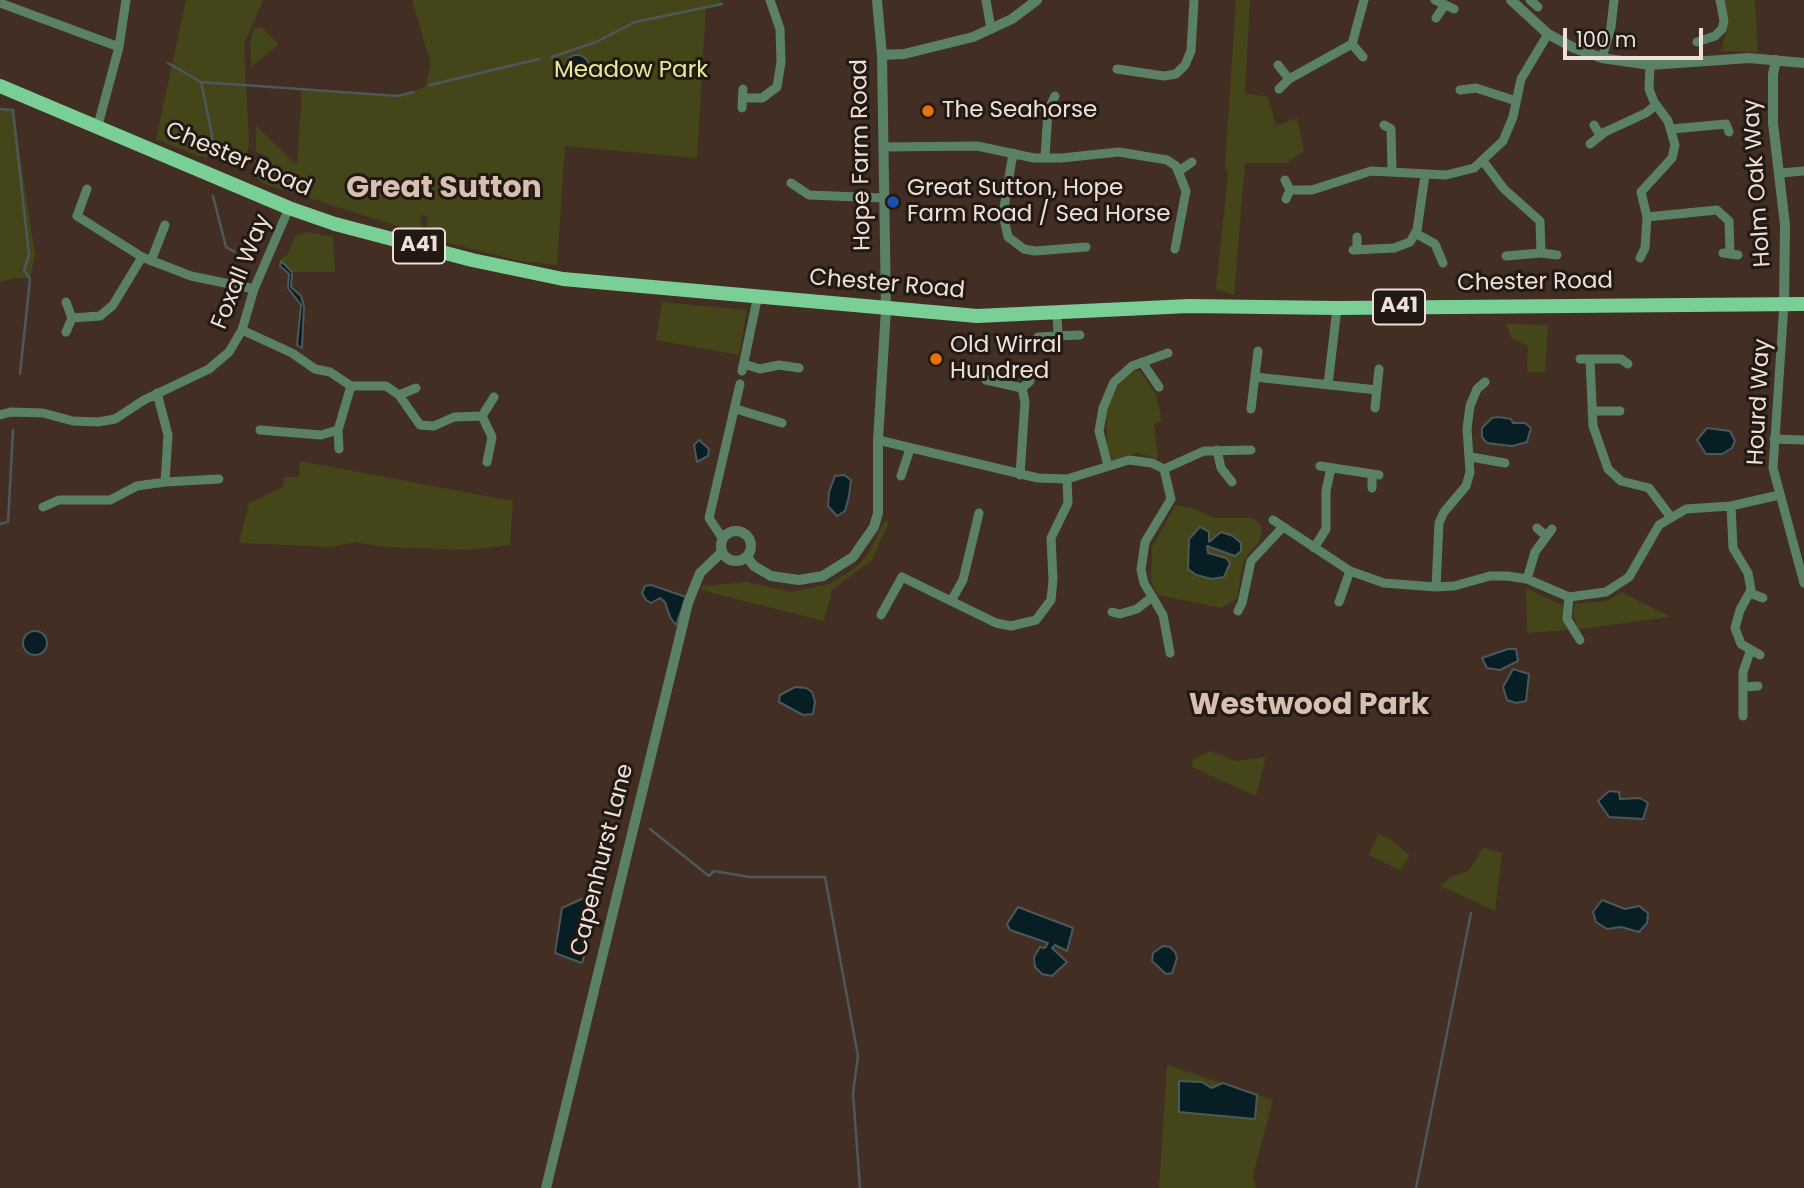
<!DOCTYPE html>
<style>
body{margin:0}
#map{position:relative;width:1804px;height:1188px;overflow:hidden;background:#422e22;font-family:Poppins,sans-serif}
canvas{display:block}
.scale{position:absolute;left:1563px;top:28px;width:140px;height:32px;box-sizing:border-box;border:4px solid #eee0d9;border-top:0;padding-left:9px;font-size:21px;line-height:24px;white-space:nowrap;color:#eee0d9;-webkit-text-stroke:5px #221913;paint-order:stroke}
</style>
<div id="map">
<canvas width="1804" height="1188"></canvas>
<div class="scale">100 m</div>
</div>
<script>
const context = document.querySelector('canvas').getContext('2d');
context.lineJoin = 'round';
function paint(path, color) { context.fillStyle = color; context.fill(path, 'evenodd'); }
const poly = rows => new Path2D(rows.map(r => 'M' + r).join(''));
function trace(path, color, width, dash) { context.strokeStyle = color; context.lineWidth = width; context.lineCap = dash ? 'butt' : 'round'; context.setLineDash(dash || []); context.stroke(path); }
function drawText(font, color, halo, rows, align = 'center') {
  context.font = font + ' Poppins,sans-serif'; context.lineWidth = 6; context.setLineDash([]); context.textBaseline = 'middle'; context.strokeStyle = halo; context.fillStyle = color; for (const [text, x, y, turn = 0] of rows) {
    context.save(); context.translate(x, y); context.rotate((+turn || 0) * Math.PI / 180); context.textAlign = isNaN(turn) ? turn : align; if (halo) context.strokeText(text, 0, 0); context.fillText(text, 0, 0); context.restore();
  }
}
paint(poly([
 [186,0,263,0,244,44,249,142,246,170,225,159,198,156,156,139],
 [412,0,721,0,722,4,706,7,697,158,565,146,557,265,519,261,428,238,427,215,421,215,421,228,416,232,262,183,253,173,254,160,266,162,268,157,256,152,256,126,297,165,302,89,398,96,425,87,431,65],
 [1236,0,1250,0,1245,93,1268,97,1276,126,1297,118,1304,151,1287,163,1245,163,1234,295,1216,289,1228,174,1225,165],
 [1721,0,1755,0,1758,52,1721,51,1726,32,1726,13],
 [261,27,279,44,251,67,250,42,254,29],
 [0,109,13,110,35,254,30,279,15,278,0,282],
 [307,232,333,237,335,272,292,272,281,261,283,256,287,256,295,236],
 [662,302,747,310,739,355,656,340],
 [1506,324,1548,325,1545,373,1527,371,1528,346,1511,337],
 [1133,370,1140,371,1156,394,1162,421,1154,424,1158,459,1137,453,1113,460,1107,447,1106,409,1121,380],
 [300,461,513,501,510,545,469,550,383,547,355,542,332,547,239,543,249,503,283,487,284,477,299,477],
 [1176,505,1192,508,1215,518,1253,518,1262,526,1260,541,1246,557,1242,568,1237,598,1221,608,1158,595,1151,581,1152,547],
 [1209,535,1207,553,1226,558,1230,563,1224,577,1212,579,1196,575,1190,561,1189,539],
 [885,520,889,522,872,560,832,590,824,621,701,590,702,586,748,582,791,592,829,584,854,569,868,554],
 [1526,588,1563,606,1568,630,1527,633],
 [1621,592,1671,617,1578,629,1573,613,1575,604,1607,601],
 [1211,751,1236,761,1266,757,1256,796,1192,767,1193,759],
 [1378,834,1391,839,1410,856,1400,870,1369,855],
 [1483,848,1502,853,1495,911,1441,886,1450,877,1468,871],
 [1167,1065,1273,1100,1253,1175,1256,1188,1159,1188]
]), '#44461a');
const water = poly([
 '565 67a12 12 0 1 1 24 0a12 12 0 1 1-24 0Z',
 [281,261,292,272,291,287,301,296,304,307,302,348,297,345,301,305,288,288,289,274,280,266,281,261],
 [1498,417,1511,419,1513,423,1525,423,1531,428,1527,442,1512,446,1487,443,1482,437,1482,428,1492,418,1498,417],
 [1707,428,1730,431,1735,441,1732,448,1722,454,1706,454,1697,440,1707,428],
 [699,440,709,449,708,456,697,462,694,445,699,440],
 [844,475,851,480,849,496,845,511,837,516,828,506,829,492,835,476,844,475],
 [1200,527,1209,532,1209,542,1221,532,1233,536,1241,543,1241,551,1235,556,1207,546,1208,553,1226,558,1230,563,1224,577,1212,579,1196,575,1188,569,1189,539,1200,527],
 [651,585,686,597,676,625,670,617,665,602,660,598,651,603,646,600,642,593,645,586,651,585],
 '23 643a12 12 0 1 1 24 0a12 12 0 1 1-24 0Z',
 [1508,649,1516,649,1518,661,1500,670,1487,668,1482,658,1508,649],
 [1513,669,1529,674,1526,701,1516,703,1507,700,1503,687,1513,669],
 [795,687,806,688,812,692,815,702,813,714,803,715,779,702,780,695,795,687],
 [1609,791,1619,792,1620,799,1640,798,1648,803,1643,819,1609,817,1598,801,1609,791],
 [584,898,598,904,582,963,555,953,562,908,584,898],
 [1602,900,1625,909,1639,906,1648,913,1647,923,1639,932,1621,927,1607,929,1596,922,1593,912,1602,900],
 [1018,907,1073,928,1067,951,1055,945,1052,948,1067,962,1052,976,1042,974,1035,967,1034,957,1040,947,1045,948,1048,943,1010,930,1007,924,1018,907],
 [1163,946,1170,947,1175,952,1177,958,1172,973,1166,974,1152,961,1153,953,1163,946],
 [1179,1081,1202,1082,1211,1088,1223,1083,1257,1095,1255,1119,1179,1112,1179,1081]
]);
paint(water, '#071e24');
trace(water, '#4c585a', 2);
trace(poly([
 [552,57,596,42,635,22,722,4],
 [168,63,201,82,398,96,413,92],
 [201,82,212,135,213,157],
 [430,85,539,59],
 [0,109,13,110,29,255,24,270,30,279,20,374],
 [213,196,226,247,235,252],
 [0,524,8,522,13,430],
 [650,829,709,876,714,871,749,877,825,877,858,1056,853,1093,860,1188],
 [1416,1188,1471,913]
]), '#4c585a', 2.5);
trace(poly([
 [986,0,991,29],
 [1435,0,1454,9],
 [1530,0,1538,7],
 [0,3,119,47],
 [1436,18,1444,6],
 [1697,42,1715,36,1722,29,1724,21,1720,0],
 [1363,57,1352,44,1364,0],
 [1602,58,1611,27,1614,0],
 [1278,65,1289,79],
 [1117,69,1164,76,1176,74,1185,65,1191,51,1194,0],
 [1279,89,1289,79,1352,44],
 [1460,90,1476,88,1516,101],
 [743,98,762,98,777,87,781,62,780,29,770,0],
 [1039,106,1049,109],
 [742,108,743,89],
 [98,125,119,47,126,0],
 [1384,125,1391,129,1392,170],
 [1594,125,1600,135],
 [1672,129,1726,124,1729,132],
 [1590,144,1605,132,1646,113,1656,105],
 [884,147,977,146,1034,158,1061,158,1119,152,1167,160,1176,166,1186,191,1175,249],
 [1013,153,1003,214,1008,237,1024,249,1035,251,1086,247],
 [1045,157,1048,111,1055,96],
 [1483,161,1504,189,1540,221,1541,253],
 [1179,171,1192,162],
 [1780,173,1804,171],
 [1285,180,1290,190],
 [791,183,809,195,883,198],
 [87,189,77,216,142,257,191,276,254,289],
 [1286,199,1290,190,1312,190,1371,171,1446,175,1474,168,1503,141,1513,117,1521,79,1548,34],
 [1647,217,1641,192,1672,158,1675,145,1668,121,1654,102,1649,89,1650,65],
 [1647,217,1717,210,1729,221,1730,254],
 [1415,233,1435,244,1443,263],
 [1357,237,1357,250],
 [1353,250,1394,248,1410,242,1417,230,1425,175],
 [1723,253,1738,255],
 [1506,256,1541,253,1557,255],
 [1640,258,1645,248,1647,217],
 [151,261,165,225],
 [66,302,72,318],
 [1784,304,1773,468,1804,583],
 [1057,313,1058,336,1080,335],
 [242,330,292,353,315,369,330,372,351,386,386,386,399,395,420,425,434,426,454,417,482,416,492,437,487,462],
 [66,332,72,318,100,316,113,305,142,257],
 [1038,337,1058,336],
 [1580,359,1621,359,1628,364],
 [1590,359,1593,426,1608,469,1621,481,1649,488,1670,516],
 [1142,362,1159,387],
 [744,364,760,369,779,365,799,368],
 [742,371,758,295],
 [1255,377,1377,390],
 [986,380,1022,388,1030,381],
 [1328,385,1337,308],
 [157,393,168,435,165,482,219,479],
 [399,395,416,388],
 [1375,408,1379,369],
 [736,409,782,423],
 [1251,409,1258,351],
 [1592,411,1620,411],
 [0,415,11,412,43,413,73,421,98,422,115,419,144,400,209,369,229,352,242,330,254,289,289,208],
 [482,416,494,397],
 [260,430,321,435,338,430,351,386],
 [338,430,339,449],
 [1774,439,1804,440],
 [878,440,1038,478,1067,479,1129,460,1152,463,1164,469,1171,499,1145,542,1141,570,1144,583,1163,615,1170,653],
 [1217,450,1221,468,1232,482],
 [1471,457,1505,463],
 [1108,466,1099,431,1103,408,1114,382,1132,366,1168,353],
 [1320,466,1379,475],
 [1164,469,1204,451,1251,450],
 [1020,475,1025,402,1022,388],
 [901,476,910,449],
 [1372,488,1372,475],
 [1731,506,1733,548,1748,573,1751,590,1740,610,1735,628,1741,644,1760,655],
 [43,507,59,500,110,500,137,486,165,482],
 [1273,520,1350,571,1384,583,1436,587,1454,586,1490,576,1507,576,1527,579,1569,597,1606,592,1629,577,1659,525,1686,509,1731,506,1779,495],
 [1537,528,1545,535],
 [723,539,709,518,740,384],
 [1314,548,1326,529,1326,491,1331,468],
 [1527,579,1535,552,1552,529],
 [1436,587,1439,523,1444,512,1466,486,1470,472,1467,429,1470,406,1477,389,1485,382],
 [1750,593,1763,598],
 [1569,597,1567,619,1580,640],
 [951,601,963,580,979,513],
 [1339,602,1350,571],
 [1238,611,1242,603,1251,561,1283,527],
 [1112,612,1120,614,1137,609,1152,597],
 [881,615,902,577,996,623,1011,626,1036,620,1051,600,1053,580,1051,538,1068,503,1067,479],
 [1744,687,1758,686],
 [1743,716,1743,672,1750,652]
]), '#5a8166', 9);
trace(poly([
 [1511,0,1548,34,1574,48,1602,58,1650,65,1749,58,1804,63],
 [882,55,904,54,973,37,1012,19,1037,0],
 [1776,60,1773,74,1773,123,1785,225,1784,304],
 '721 546a15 15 0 1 1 30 0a15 15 0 1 1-30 0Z',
 [747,557,754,566,771,576,799,580,823,576,853,557,874,527,878,513,878,440,886,309,882,55,877,0],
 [546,1188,688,603,700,573,722,552]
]), '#5a8166', 10);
trace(poly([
 [0,86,289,208,335,224,472,260,563,279,977,316,1189,306,1337,308,1804,304]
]), '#79cf96', 14);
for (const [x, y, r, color] of [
 [928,111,7,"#e8710a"],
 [893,202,7,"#1a4fb4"],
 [936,359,7,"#e8710a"]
]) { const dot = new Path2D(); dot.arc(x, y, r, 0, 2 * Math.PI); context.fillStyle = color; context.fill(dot); trace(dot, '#221913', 2.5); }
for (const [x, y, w] of [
 [419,246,52],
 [1399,307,52]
]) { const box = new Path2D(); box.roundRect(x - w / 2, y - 17.5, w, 35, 5); context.fillStyle = '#221913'; context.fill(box); trace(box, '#eee0d9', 2); }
drawText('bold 21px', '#eee0d9', null, [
 ["A41",419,246],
 ["A41",1399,307]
]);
drawText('23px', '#e5eb96', '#221913', [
 ["Meadow Park",631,71]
]);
drawText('23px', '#eee0d9', '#221913', [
 ["The Seahorse",942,111],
 ["Great Sutton, Hope",907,189],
 ["Farm Road / Sea Horse",907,215],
 ["Old Wirral",950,346],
 ["Hundred",950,372]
], 'left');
drawText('23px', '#eee0d9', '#221913', [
 ["Hope Farm Road",862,155,-91],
 ["Chester Road",238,160,23],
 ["Holm Oak Way",1758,183,-94],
 ["Foxall Way",242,272,-68],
 ["Chester Road",1535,283,-1],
 ["Chester Road",887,285,5],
 ["Hourd Way",1760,402,-87],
 ["Capenhurst Lane",603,860,-76]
]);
drawText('bold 30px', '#d8bfaf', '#221913', [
 ["Great Sutton",444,189],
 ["Westwood Park",1309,706]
]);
</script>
